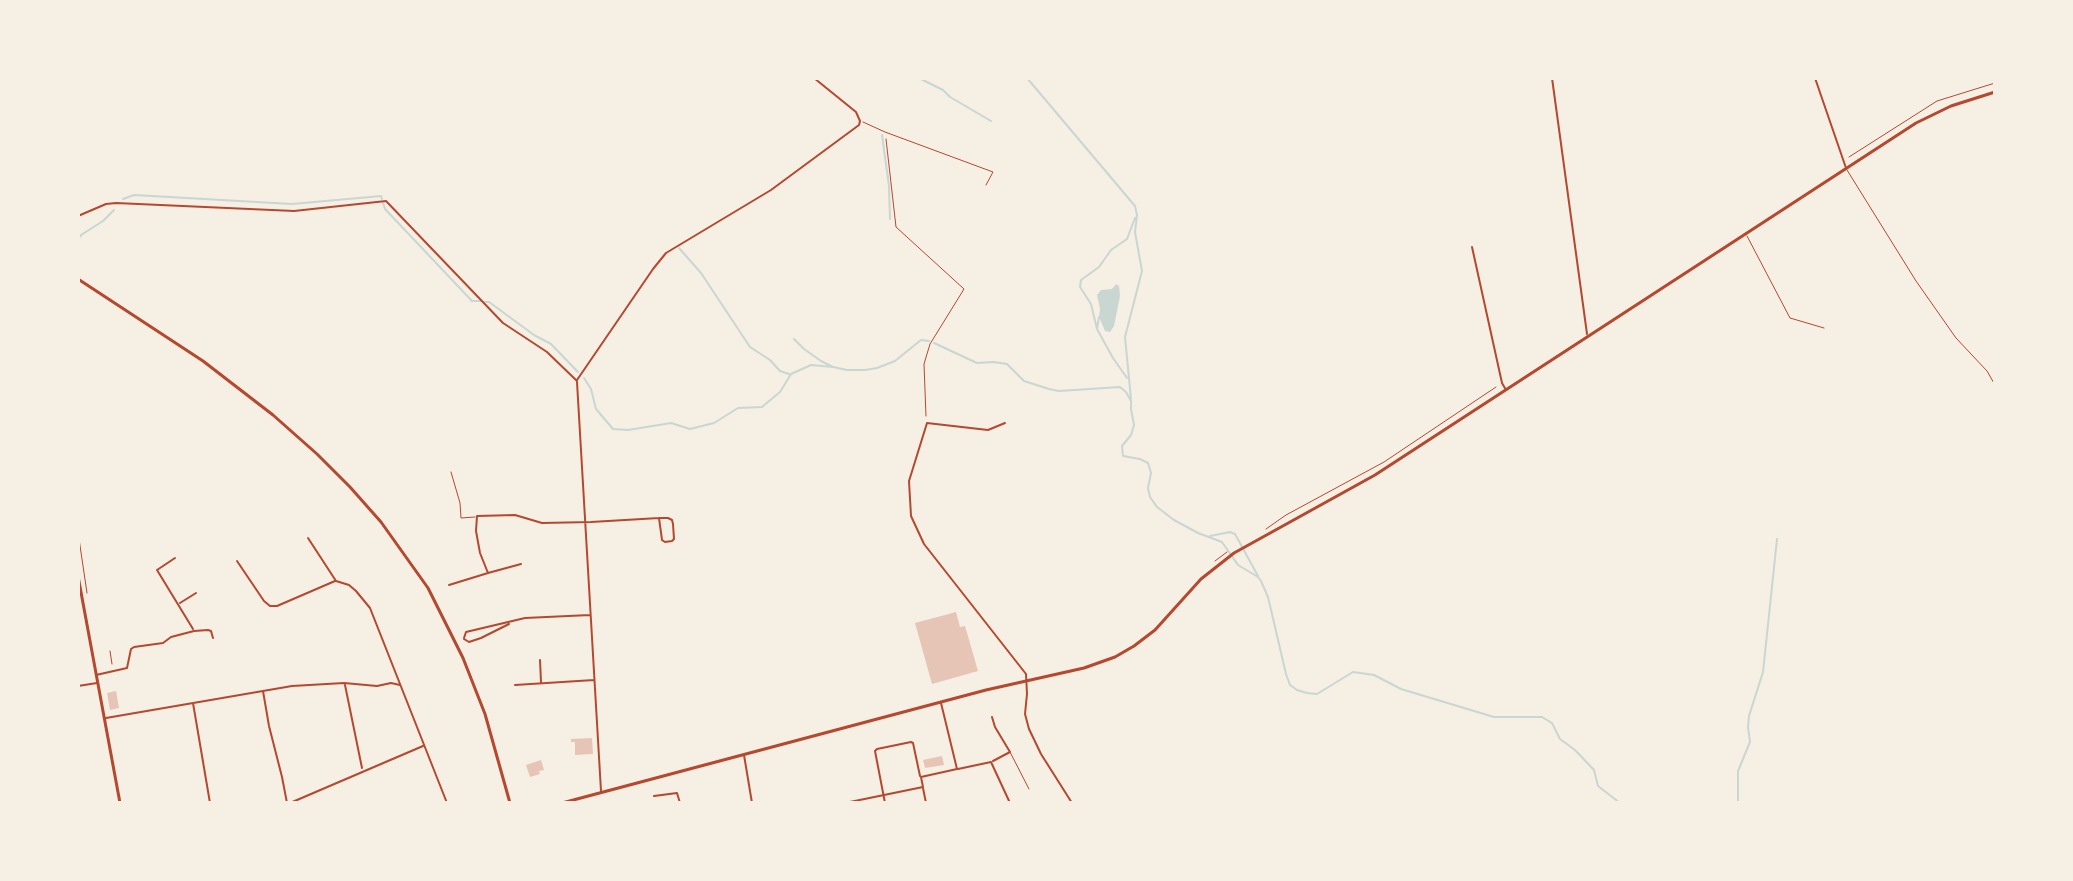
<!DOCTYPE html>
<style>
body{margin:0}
#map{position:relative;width:2073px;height:881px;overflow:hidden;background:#f6efe4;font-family:Roboto,sans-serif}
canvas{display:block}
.frame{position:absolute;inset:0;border:80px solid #f6efe4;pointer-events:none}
</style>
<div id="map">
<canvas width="2073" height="881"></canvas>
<div class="frame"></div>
</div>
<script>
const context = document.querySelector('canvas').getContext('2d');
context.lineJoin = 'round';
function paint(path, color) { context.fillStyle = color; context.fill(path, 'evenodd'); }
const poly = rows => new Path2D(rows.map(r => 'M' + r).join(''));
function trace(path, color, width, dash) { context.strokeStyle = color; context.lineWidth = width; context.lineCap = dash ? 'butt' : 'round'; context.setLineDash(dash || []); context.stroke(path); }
paint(poly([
 [1116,284,1119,286,1120,296,1114,326,1110,332,1105,331,1099,317,1100,309,1097,295,1101,290,1112,289]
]), '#c9d6d2');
trace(poly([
 [919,78,943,90,950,97,991,121],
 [1027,78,1135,206,1137,215,1135,232,1142,271,1125,337,1131,399],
 [882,135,889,186,890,219],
 [123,199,134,195,292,204,381,196,382,199],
 [383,203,385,209,472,301,481,301],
 [78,240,81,235,103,221,114,210],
 [679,248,701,273,750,347,770,360,780,371,789,374],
 [484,302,489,302,534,335,551,344,578,372],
 [1099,317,1097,329,1113,358,1127,378],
 [1097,329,1091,304,1080,287,1081,280,1099,267,1111,250,1127,239,1135,218],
 [794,339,804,349,821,361,833,367,847,370,865,370,877,368,895,361,921,340,929,341],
 [934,343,977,363,993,362,1007,364,1024,381,1049,389,1059,391,1120,387,1126,392,1131,401,1131,409,1134,425,1131,435,1122,446,1123,456,1140,459,1148,463,1151,473,1148,488,1150,497,1157,507,1174,520,1198,533,1222,542,1238,565,1258,577,1261,581,1268,597,1286,674,1290,685,1297,690,1307,693,1317,694,1353,672,1374,675,1401,689,1494,717,1542,717,1552,723,1560,739,1575,750,1594,770,1598,786,1620,803],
 [78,372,78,391],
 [584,378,591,389,596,409,613,429,628,430,671,423,690,429,714,423,738,408,762,407,780,392,791,374,811,365,833,367],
 [1210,536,1230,532,1235,534,1258,576],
 [1738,803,1738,771,1750,742,1748,727,1749,716,1763,672,1777,539]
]), '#c9d6d2', 2);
paint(poly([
 [956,612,960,627,965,626,978,671,932,684,915,623],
 [116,691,119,708,110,710,107,693],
 [592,738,593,754,575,755,575,742,571,742,571,739],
 [942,756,944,765,925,768,923,760],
 [541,760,544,770,539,771,540,774,530,777,526,765]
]), '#e6c5b7');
trace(poly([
 [886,139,896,227,964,289,930,344,924,364,926,416],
 [1849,157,1937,101,1995,83],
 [1266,529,1286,515,1384,462,1496,387],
 [78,532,87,593],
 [1215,561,1227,552],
 [110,651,112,664]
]), '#b5482f', 1);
trace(poly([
 [863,122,885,132,993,172,986,185],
 [1847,170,1916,281,1956,338,1987,371,1995,385],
 [1747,236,1790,318,1824,328],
 [451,472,460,503,461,518,475,517],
 [1010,752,1029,789]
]), '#b5482f', 1);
trace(poly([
 [1552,78,1587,334],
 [1815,78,1846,168],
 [78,216,106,204,116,203,294,211,386,201,503,323,547,352,577,381],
 [1472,247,1502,383,1506,390],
 [577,380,653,269,666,253,771,190,859,125,860,121,856,112,814,78],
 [577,382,601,791],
 [1005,423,988,430,927,423,909,481,911,516,924,544,1026,674,1027,694,1025,714,1029,729,1041,754,1072,803],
 [308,538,336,581,349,585,356,591,370,608,447,803],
 [175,558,157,570,193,629],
 [237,561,264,601,270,606,277,606,335,581],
 [488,573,521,564],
 [449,585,488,573,480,553,476,531,477,516,515,515,542,523,591,522,659,518,668,518,672,520,673,524,674,539,672,541,665,542,662,540,659,518],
 [180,603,196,593],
 [464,638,466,632,525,618,590,615],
 [464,639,469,642,481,638,509,624],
 [540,660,541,682],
 [96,675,127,668,131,649,134,647,163,643,171,637,194,631,208,630,211,631,213,638],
 [345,685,362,768],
 [515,685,594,680],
 [78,686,97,683],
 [263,691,269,726,282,777,287,803],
 [193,703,210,803],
 [992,717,995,727,1010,752,993,761],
 [106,718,292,686,344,683,377,686,391,683,400,685],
 [744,755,752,803],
 [958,769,991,762,1010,803],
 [923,788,926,803],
 [654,796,677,793,680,803],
 [290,803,423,746],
 [845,803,923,787,921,777,957,769,941,703],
 [885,803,875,751,877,749,911,742,913,743,920,776]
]), '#b5482f', 2);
trace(poly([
 [78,576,120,803]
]), '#b5482f', 3);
trace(poly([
 [562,803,986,690,1084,668,1115,657,1134,646,1155,630,1201,579,1234,553,1375,475,1916,123,1951,106,1995,92]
]), '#b5482f', 3);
trace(poly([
 [78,279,203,361,273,415,317,454,350,487,381,522,428,588,463,658,485,714,510,803]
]), '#b5482f', 3);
</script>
